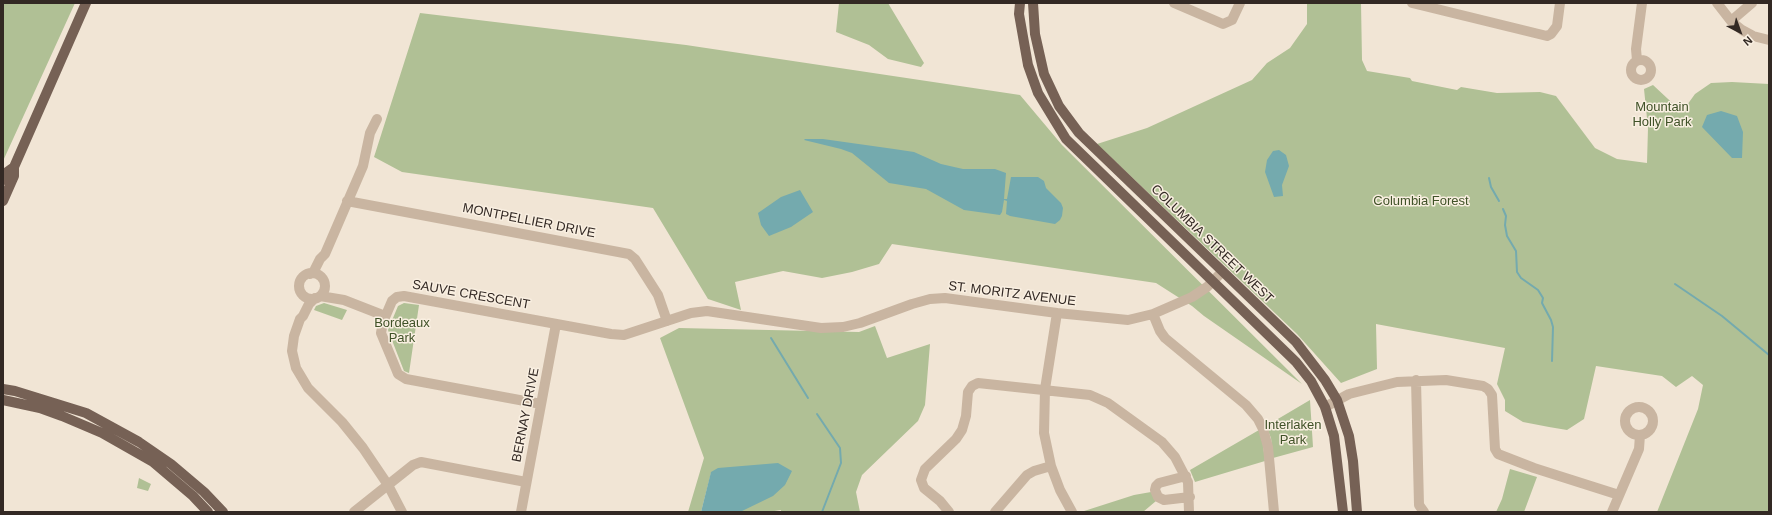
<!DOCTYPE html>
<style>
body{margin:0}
#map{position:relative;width:1772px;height:515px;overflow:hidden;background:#f1e5d5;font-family:Arial,sans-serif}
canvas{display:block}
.frame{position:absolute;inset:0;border:4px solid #332924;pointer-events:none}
.north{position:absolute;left:1720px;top:12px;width:40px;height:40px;-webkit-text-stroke:3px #f9efe1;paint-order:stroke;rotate:139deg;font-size:11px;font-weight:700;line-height:16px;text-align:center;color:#332924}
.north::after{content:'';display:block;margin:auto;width:14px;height:18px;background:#332924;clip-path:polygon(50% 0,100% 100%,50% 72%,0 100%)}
</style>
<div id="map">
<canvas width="1772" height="515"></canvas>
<div class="frame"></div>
<div class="north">N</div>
</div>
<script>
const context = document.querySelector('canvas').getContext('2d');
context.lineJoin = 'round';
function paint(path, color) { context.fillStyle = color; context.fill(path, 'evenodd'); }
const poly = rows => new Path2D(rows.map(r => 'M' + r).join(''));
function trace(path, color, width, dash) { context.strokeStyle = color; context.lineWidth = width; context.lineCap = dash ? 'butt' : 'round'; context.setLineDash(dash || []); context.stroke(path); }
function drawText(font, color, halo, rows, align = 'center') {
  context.font = font + ' Arial,sans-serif'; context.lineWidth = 3; context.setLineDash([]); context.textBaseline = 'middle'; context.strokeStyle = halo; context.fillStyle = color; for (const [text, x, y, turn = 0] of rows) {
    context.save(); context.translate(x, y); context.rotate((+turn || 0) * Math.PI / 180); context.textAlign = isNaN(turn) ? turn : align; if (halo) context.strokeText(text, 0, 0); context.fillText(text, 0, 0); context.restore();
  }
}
paint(poly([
 [3,3,75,3,3,161],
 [839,3,888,3,924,63,921,67,888,59,869,45,836,32],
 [1307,3,1361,3,1362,60,1367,71,1410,78,1412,81,1457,90,1461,87,1497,93,1540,92,1556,96,1595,148,1617,159,1647,163,1648,128,1644,89,1653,85,1682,112,1695,94,1711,83,1732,82,1769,84,1769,512,1657,512,1698,409,1703,385,1692,376,1676,387,1662,376,1596,366,1584,419,1567,430,1549,427,1523,422,1505,411,1505,400,1497,384,1505,348,1376,324,1377,369,1341,383,1297,334,1097,144,1147,128,1252,80,1267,63,1290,48,1307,24],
 [420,13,686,45,1020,95,1062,145,1302,384,1204,316,1192,306,1156,283,892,244,879,264,852,272,822,278,783,271,735,282,741,310,708,299,653,208,402,172,374,157],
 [324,303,347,310,342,320,314,310,316,306],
 [404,303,419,305,409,373,404,371,388,330,398,306],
 [875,326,887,358,930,344,925,405,918,421,862,475,856,492,860,512,781,512,781,510,768,512,740,512,742,510,711,473,701,512,688,512,704,458,660,338,679,328,859,332],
 [1310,400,1313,447,1273,458,1271,438,1266,426],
 [1259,430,1263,445,1265,461,1195,482,1190,470],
 [1510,469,1537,477,1524,512,1496,512,1502,499],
 [139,478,151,484,148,491,137,488],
 [1151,492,1156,501,1143,512,1081,512,1134,495]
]), '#b0c095');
paint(poly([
 [1721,111,1737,116,1743,132,1742,158,1732,158,1702,127,1707,115],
 [805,139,823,139,894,149,914,152,941,164,963,169,995,169,1006,173,1004,199,1007,199,1011,177,1038,177,1044,181,1046,188,1061,203,1063,208,1062,216,1060,220,1055,224,1010,216,1006,214,1007,201,1004,200,1002,212,1000,215,964,210,926,189,889,183,852,153,841,149,804,140],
 [1279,150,1286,155,1289,166,1282,185,1283,196,1274,197,1265,172,1267,160,1273,151],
 [800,190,813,212,791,227,769,236,761,225,758,213,781,197],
 [778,463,792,471,785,485,773,496,740,512,701,512,711,472,718,468]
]), '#74aaae');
trace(poly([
 [1489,178,1491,187,1499,201],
 [1503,209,1506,216,1505,225,1507,236,1516,251,1517,272,1521,278,1538,290,1543,298,1542,303,1551,320,1553,327,1552,361],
 [1675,284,1722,316,1769,355],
 [771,338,808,398],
 [817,414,840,448,841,463,822,512]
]), '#74aaae', 2);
trace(poly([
 [1174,3,1223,24,1232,20,1240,3],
 [1412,3,1547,36,1551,34,1557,26,1560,3],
 [1717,3,1731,21,1742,30,1753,36,1769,40],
 [1731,21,1752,3],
 '1631 70a10 10 0 1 1 20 0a10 10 0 1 1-20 0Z',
 [1637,60,1636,49,1642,3],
 [347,201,629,254,635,259,658,295,667,321],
 '299 286a13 13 0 1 1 26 0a13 13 0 1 1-26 0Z',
 [310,274,314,271,320,259,325,254,363,166,370,133,377,119],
 [320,296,344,300,385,316],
 [315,298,309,304,303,316,300,319,294,336,292,351,296,368,308,388,342,422,363,448,388,485,402,512],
 [1057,313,1045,389,1044,433,1051,466,1060,490,1072,512],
 [1153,314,1160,331,1165,338,1246,405,1258,419,1263,429,1268,447,1274,512],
 [1416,380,1419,505,1424,512],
 [541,404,406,379,398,374,396,369,381,333,383,322,392,301,397,297,404,296,611,334,624,335,691,313,707,311,821,328,843,327,860,323,912,304,930,299,945,298,1057,313,1128,320,1153,314,1192,297,1207,287,1222,272],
 [1325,407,1349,394,1397,382,1446,380,1483,386,1488,389,1492,395,1495,449,1498,454,1534,468,1619,495],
 '1625 421a14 14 0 1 1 28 0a14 14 0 1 1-28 0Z',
 [1186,476,1159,483,1156,486,1155,490,1158,497,1164,500,1190,497],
 [354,512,413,465,421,462,526,482],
 [521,512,556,324],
 [949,512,940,501,924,488,921,480,925,469,956,439,962,430,966,416,968,392,972,386,978,383,1090,395,1108,403,1162,442,1175,457,1188,482,1189,512],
 [995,512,1027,475,1034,471,1051,466],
 [1612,512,1639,449,1640,435]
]), '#c9b5a1', 10);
trace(poly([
 [1020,3,1019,14,1028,65,1038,93,1066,139,1296,362,1311,381,1325,407,1334,436,1343,512],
 [1033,3,1035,34,1044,74,1059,106,1079,133,1296,342,1325,380,1337,400,1349,436,1353,461,1357,512],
 [3,180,7,172,14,167],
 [3,201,14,176,14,167,86,3],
 [3,389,15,391,86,413,139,442,171,464,204,492,223,512],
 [3,400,40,408,62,416,102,433,153,462,193,496,208,512]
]), '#766155', 10);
drawText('13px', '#405228', '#f9efe1', [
 ["Mountain",1662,107],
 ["Holly Park",1662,122],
 ["Columbia Forest",1421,201],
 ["Bordeaux",402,323],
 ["Park",402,338],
 ["Interlaken",1293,425],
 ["Park",1293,440]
]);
drawText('13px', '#332924', '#f9efe1', [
 ["MONTPELLIER DRIVE",529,221,11],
 ["COLUMBIA STREET WEST",1212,244,44],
 ["ST. MORITZ AVENUE",1012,294,7],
 ["SAUVE CRESCENT",471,295,10],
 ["BERNAY DRIVE",526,415,-79]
]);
</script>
